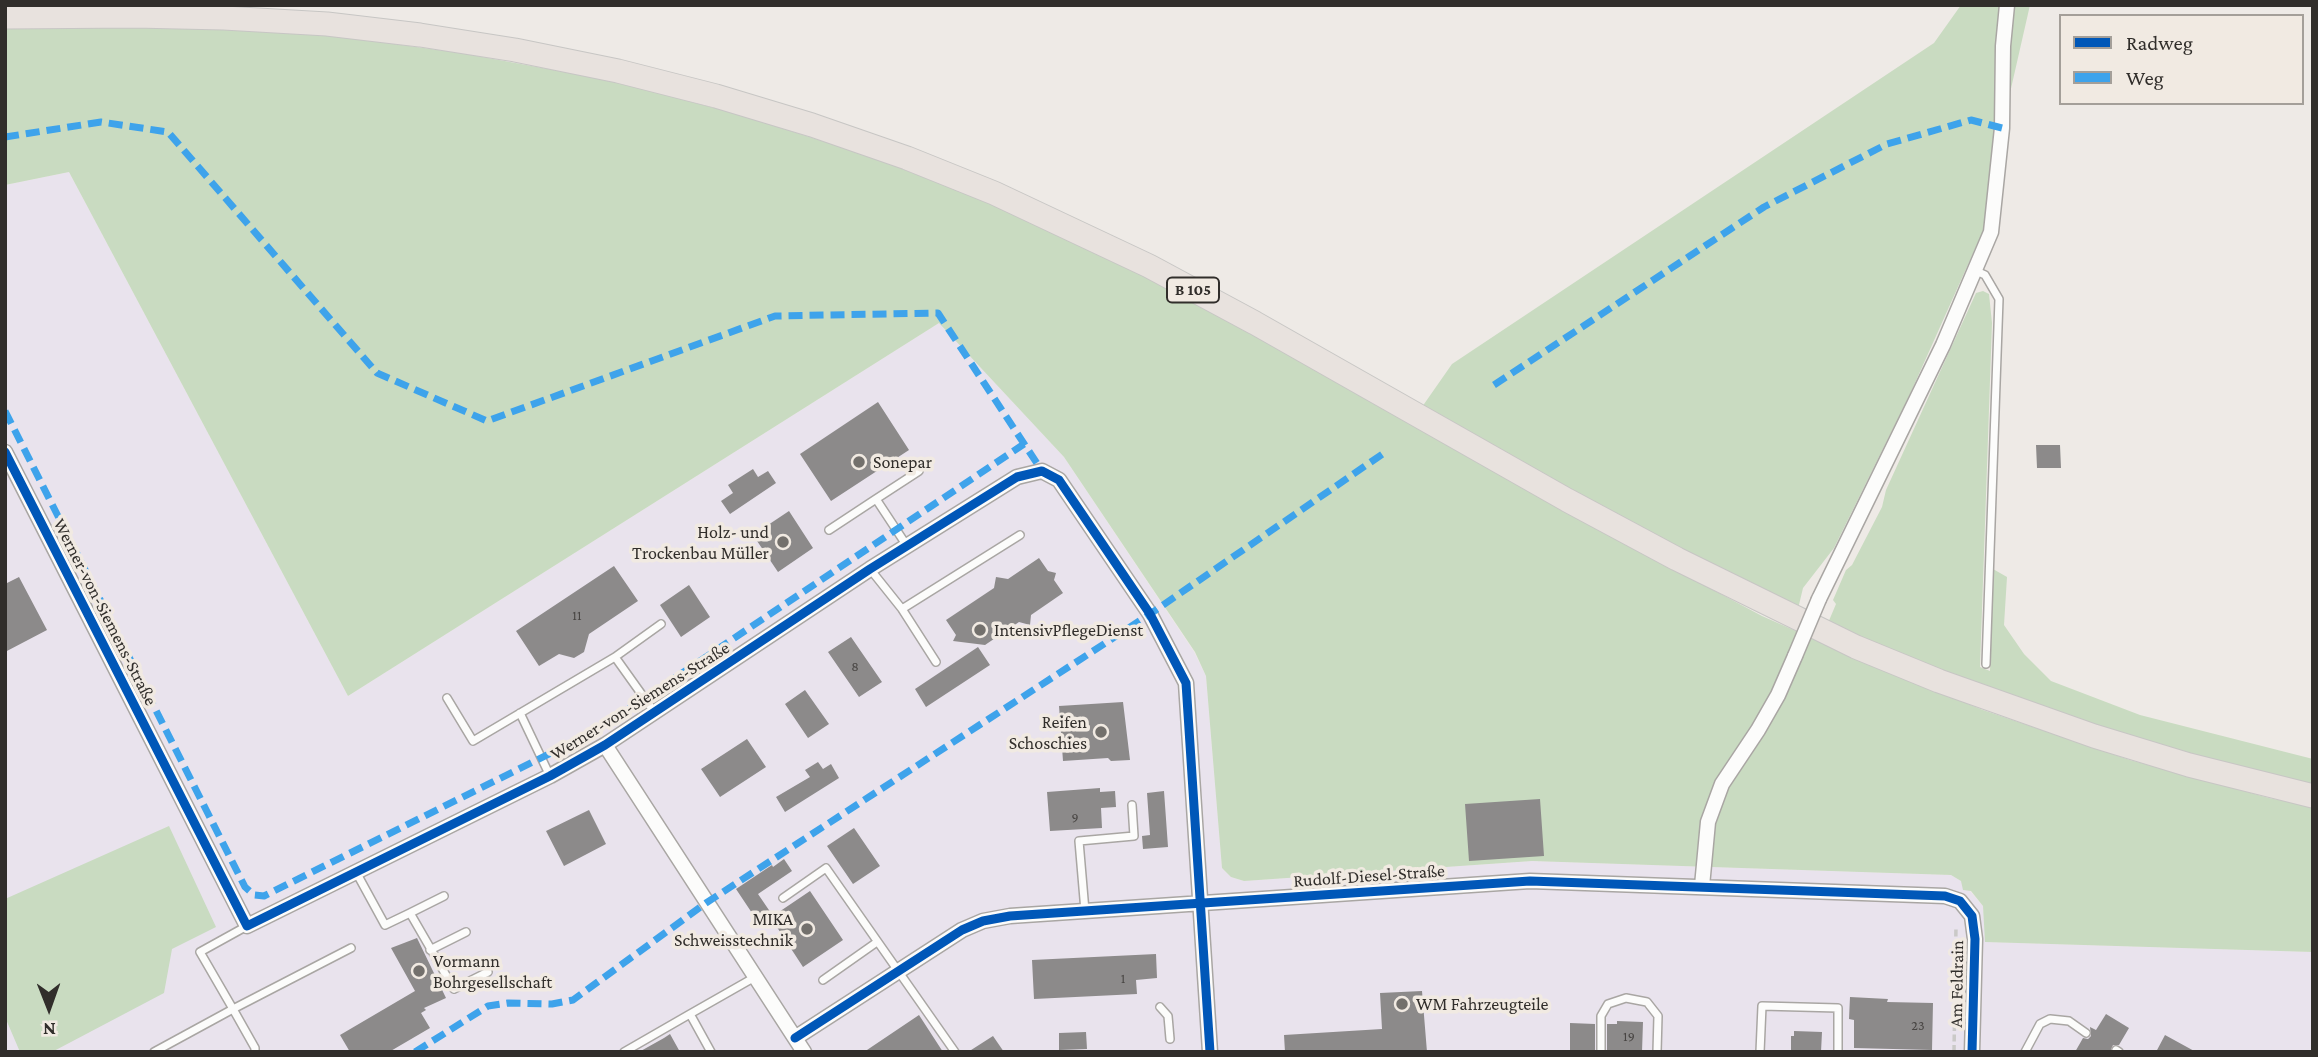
<!DOCTYPE html>
<meta charset="utf-8">
<style>
body{margin:0}
#map{position:relative;width:2318px;height:1057px;overflow:hidden;background:#eeeae6;font-family:"Crimson Pro",serif}
canvas{display:block}
.frame{position:absolute;inset:0;border:7px solid #312e2b;pointer-events:none}
.legend{position:absolute;left:2059px;top:14px;width:245px;height:91px;box-sizing:border-box;background:#f1eae2;border:2px solid #a49f99;margin:0;padding:9px 12px;list-style:none;font-size:21px;color:#312e2b}
.legend li{display:flex;align-items:center;gap:14px;height:35px}
.legend b{width:35px;border:2px solid #a49f99}
.north{position:absolute;left:14px;top:973px;width:70px;height:70px;-webkit-text-stroke:5px #f1eae2;paint-order:stroke;rotate:179deg;font-size:19px;font-weight:700;line-height:28px;text-align:center;color:#312e2b}
.north::after{content:'';display:block;margin:auto;width:24px;height:32px;background:#312e2b;clip-path:polygon(50% 0,100% 100%,50% 72%,0 100%)}
</style>
<div id="map">
<canvas width="2318" height="1057"></canvas>
<div class="frame"></div>
<ul class="legend">
<li><b style="height:9px;background:#0057b8"></b>Radweg</li>
<li><b style="height:9px;background:#3ea3eb"></b>Weg</li>
</ul>
<div class="north">N</div>
</div>
<script>
const context = document.querySelector('canvas').getContext('2d');
context.lineJoin = 'round';
function paint(path, color) { context.fillStyle = color; context.fill(path, 'evenodd'); }
const poly = rows => new Path2D(rows.map(r => 'M' + r).join(''));
function trace(path, color, width, dash) { context.strokeStyle = color; context.lineWidth = width; context.lineCap = dash ? 'butt' : 'round'; context.setLineDash(dash || []); context.stroke(path); }
function drawText(font, color, halo, rows, align = 'center') {
  context.font = font + ' "Crimson Pro",serif'; context.lineWidth = 7; context.setLineDash([]); context.textBaseline = 'middle'; context.strokeStyle = halo; context.fillStyle = color; for (const [text, x, y, turn = 0] of rows) {
    context.save(); context.translate(x, y); context.rotate((+turn || 0) * Math.PI / 180); context.textAlign = isNaN(turn) ? turn : align; if (halo) context.strokeText(text, 0, 0); context.fillText(text, 0, 0); context.restore();
  }
}
paint(poly([
 [69,172,348,696,939,323,1064,457,1194,652,1206,676,1222,868,1231,877,1244,881,1532,861,1951,875,1961,881,1983,906,1986,942,2313,952,2313,1052,7,1052,5,1047,5,185]
]), '#e9e3ed');
paint(poly([
 [1961,5,2030,5,2002,128,1983,231,1910,394,1834,548,1803,588,1798,609,1655,537,1422,407,1452,364,1934,43],
 [70,27,209,28,328,35,461,53,608,80,730,112,867,155,986,202,1111,259,1244,329,1541,498,1762,616,1875,666,1983,710,2130,760,2269,798,2313,807,2313,952,1985,942,1983,906,1971,891,1963,890,1961,881,1951,875,1532,861,1244,881,1231,877,1222,868,1206,676,1195,652,1064,457,939,323,348,696,69,172,5,185,5,28],
 [1983,291,1989,294,1992,323,1980,667,1990,671,1993,569,2007,577,2004,625,2024,654,2051,681,2140,715,2313,759,2313,787,2204,762,1968,684,1828,623,1836,604,1833,600,1846,570,1852,565,1882,507,1886,490,1976,293],
 [169,826,216,927,172,949,164,993,52,1052,20,1052,5,1017,5,899]
]), '#c9dbc1');
paint(poly([
 [878,402,909,450,831,501,800,454],
 [2036,445,2060,445,2061,468,2037,468],
 [753,469,758,477,768,471,776,483,730,514,721,501,733,493,728,485],
 [789,511,813,548,778,572,753,535],
 [1039,558,1048,571,1056,573,1054,580,1063,593,1031,615,1030,625,1019,622,985,645,953,641,956,635,946,620,994,588,996,577,1008,579],
 [614,566,638,601,589,634,584,652,574,658,559,654,539,666,516,631],
 [19,577,47,630,5,652,5,584],
 [689,585,710,617,681,637,660,605],
 [851,637,882,682,859,697,828,652],
 [978,647,990,665,926,707,915,689],
 [805,690,829,724,808,738,785,704],
 [1123,702,1130,760,1111,761,1108,758,1063,761,1059,706],
 [747,739,766,767,720,797,701,769],
 [818,762,823,769,831,764,839,778,785,812,776,797,810,777,805,770],
 [1100,788,1100,792,1115,791,1116,807,1101,808,1102,828,1050,831,1047,792],
 [1164,791,1168,847,1143,849,1142,836,1150,835,1147,793],
 [1540,799,1544,856,1469,861,1465,804],
 [589,810,606,844,564,866,546,831],
 [854,828,880,866,853,884,827,846],
 [784,859,792,871,758,894,773,916,810,891,843,940,803,967,771,918,760,925,736,889,772,865,773,867],
 [417,938,446,998,424,1008,426,1010,421,1013,430,1028,389,1052,350,1052,340,1035,415,991,391,948],
 [1156,954,1157,978,1136,980,1137,994,1034,999,1032,960],
 [1422,991,1427,1052,1285,1052,1284,1035,1382,1029,1380,993],
 [1850,997,1888,999,1887,1002,1933,1003,1932,1050,1854,1048,1854,1020,1849,1019],
 [2106,1014,2129,1028,2119,1045,2113,1045,2110,1052,2075,1052,2083,1038,2088,1039,2091,1036,2090,1027,2096,1030],
 [919,1015,943,1052,864,1052],
 [1617,1021,1643,1022,1642,1052,1607,1052,1607,1024,1617,1024],
 [1570,1023,1595,1024,1595,1052,1570,1052],
 [1794,1031,1822,1032,1821,1052,1791,1052,1791,1036,1794,1036],
 [1086,1032,1087,1049,1059,1050,1059,1033],
 [670,1034,680,1052,639,1052,664,1038],
 [2165,1035,2196,1052,2156,1052],
 [993,1036,1004,1052,968,1052]
]), '#8c8a8a');
const service = poly([
 [1974,270,1985,275,1999,299,1986,664],
 [876,499,919,471],
 [829,530,876,499,907,546],
 [870,569,902,609,936,662],
 [902,609,1020,535],
 [615,657,655,713],
 [447,698,473,741,615,657,661,624],
 [520,713,550,776],
 [356,872,385,925,410,913,454,989,488,972],
 [783,898,826,868,955,1052],
 [1085,911,1079,841,1134,836,1132,805],
 [410,913,444,896],
 [247,926,200,952,233,1009,351,948],
 [430,950,466,932],
 [823,980,877,942],
 [1160,1007,1168,1016,1170,1039],
 [2116,1050,2119,1052],
 [154,1052,233,1009,255,1048,255,1052],
 [624,1052,690,1014],
 [711,1052,690,1014,755,977],
 [1601,1052,1601,1016,1608,1004,1626,998,1647,1002,1658,1016,1657,1052],
 [1760,1052,1762,1006,1838,1008,1838,1052],
 [2025,1052,2040,1024,2050,1019,2069,1021,2086,1033]
]);
const minor = poly([
 [5,452,247,926,550,776,605,745,870,569,1017,477,1042,471,1059,480,1150,614,1186,683,1210,1052],
 [1819,599,1943,345,1991,232,2002,128,2003,46,2007,5],
 [605,745,804,1052],
 [1702,886,1708,822,1722,784,1758,730,1778,695,1795,656],
 [795,1038,962,930,983,921,1010,916,1530,881,1945,896,1960,901,1972,916,1975,939,1972,1052]
]);
const trunk = poly([
 [5,17,135,16,224,18,327,24,420,35,515,50,618,71,716,96,812,125,907,158,994,193,1149,266,1255,323,1567,500,1677,559,1856,647,1939,681,2094,736,2189,765,2313,796]
]);
trace(service, '#a9a6a3', 10);
trace(minor, '#a9a6a3', 17);
trace(trunk, '#c7c6c4', 25);
trace(poly([
 [1954,1052,1956,926]
]), '#cac9c7', 3.5, [7, 3.5]);
trace(service, '#fcfcfb', 7);
trace(minor, '#fcfcfb', 14);
trace(trunk, '#e8e2de', 23);
const minorBridge = poly([
 [1795,656,1819,599]
]);
trace(minorBridge, '#a9a6a3', 17, []);
trace(minorBridge, '#fcfcfb', 14);
trace(poly([
 [5,137,101,122,168,132,377,373,487,421,775,316,938,313,1042,471],
 [1494,385,1764,207,1887,144,1971,120,2002,128],
 [5,411,245,887,254,895,264,896,597,730,1024,444],
 [415,1052,488,1006,508,1003,552,1004,573,1000,706,903,1150,614,1384,453]
]), '#3ea3eb', 7, [14, 7]);
trace(poly([
 [5,452,247,926,550,776,605,745,870,569,1017,477,1042,471,1059,480,1150,614,1186,683,1210,1052],
 [795,1038,962,930,983,921,1010,916,1530,881,1945,896,1960,901,1972,916,1975,939,1972,1052]
]), '#0057b8', 9);
for (const [x, y, r, color] of [
 [859,462,7,"#73706c"],
 [783,542,7,"#73706c"],
 [980,630,7,"#73706c"],
 [1101,732,7,"#73706c"],
 [807,929,7,"#73706c"],
 [419,971,7,"#73706c"],
 [1402,1004,7,"#73706c"]
]) { const dot = new Path2D(); dot.arc(x, y, r, 0, 2 * Math.PI); context.fillStyle = color; context.fill(dot); trace(dot, '#f1eae2', 2.5); }
drawText('14px', '#484543', null, [
 ["11",577,616],
 ["8",855,667],
 ["9",1075,818],
 ["1",1123,979],
 ["23",1918,1026],
 ["19",1629,1037]
]);
for (const [x, y, w] of [
 [1193,290,52]
]) { const box = new Path2D(); box.roundRect(x - w / 2, y - 12.5, w, 25, 5); context.fillStyle = '#f1eae2'; context.fill(box); trace(box, '#312e2b', 2); }
drawText('bold 16px', '#312e2b', null, [
 ["B 105",1193,290]
]);
drawText('18px', '#312e2b', '#f1eae2', [
 ["Sonepar",873,462],
 ["Holz- und",769,532,"right"],
 ["Trockenbau Müller",769,553,"right"],
 ["IntensivPflegeDienst",994,630],
 ["Reifen",1087,722,"right"],
 ["Schoschies",1087,743,"right"],
 ["MIKA",793,919,"right"],
 ["Schweisstechnik",793,940,"right"],
 ["Vormann",433,961],
 ["Bohrgesellschaft",433,982],
 ["WM Fahrzeugteile",1416,1004]
], 'left');
drawText('18px', '#312e2b', '#f1eae2', [
 ["Werner-von-Siemens-Straße",105,612,63],
 ["Werner-von-Siemens-Straße",640,701,-32],
 ["Rudolf-Diesel-Straße",1369,876,-4],
 ["Am Feldrain",1957,984,-89]
]);
</script>
